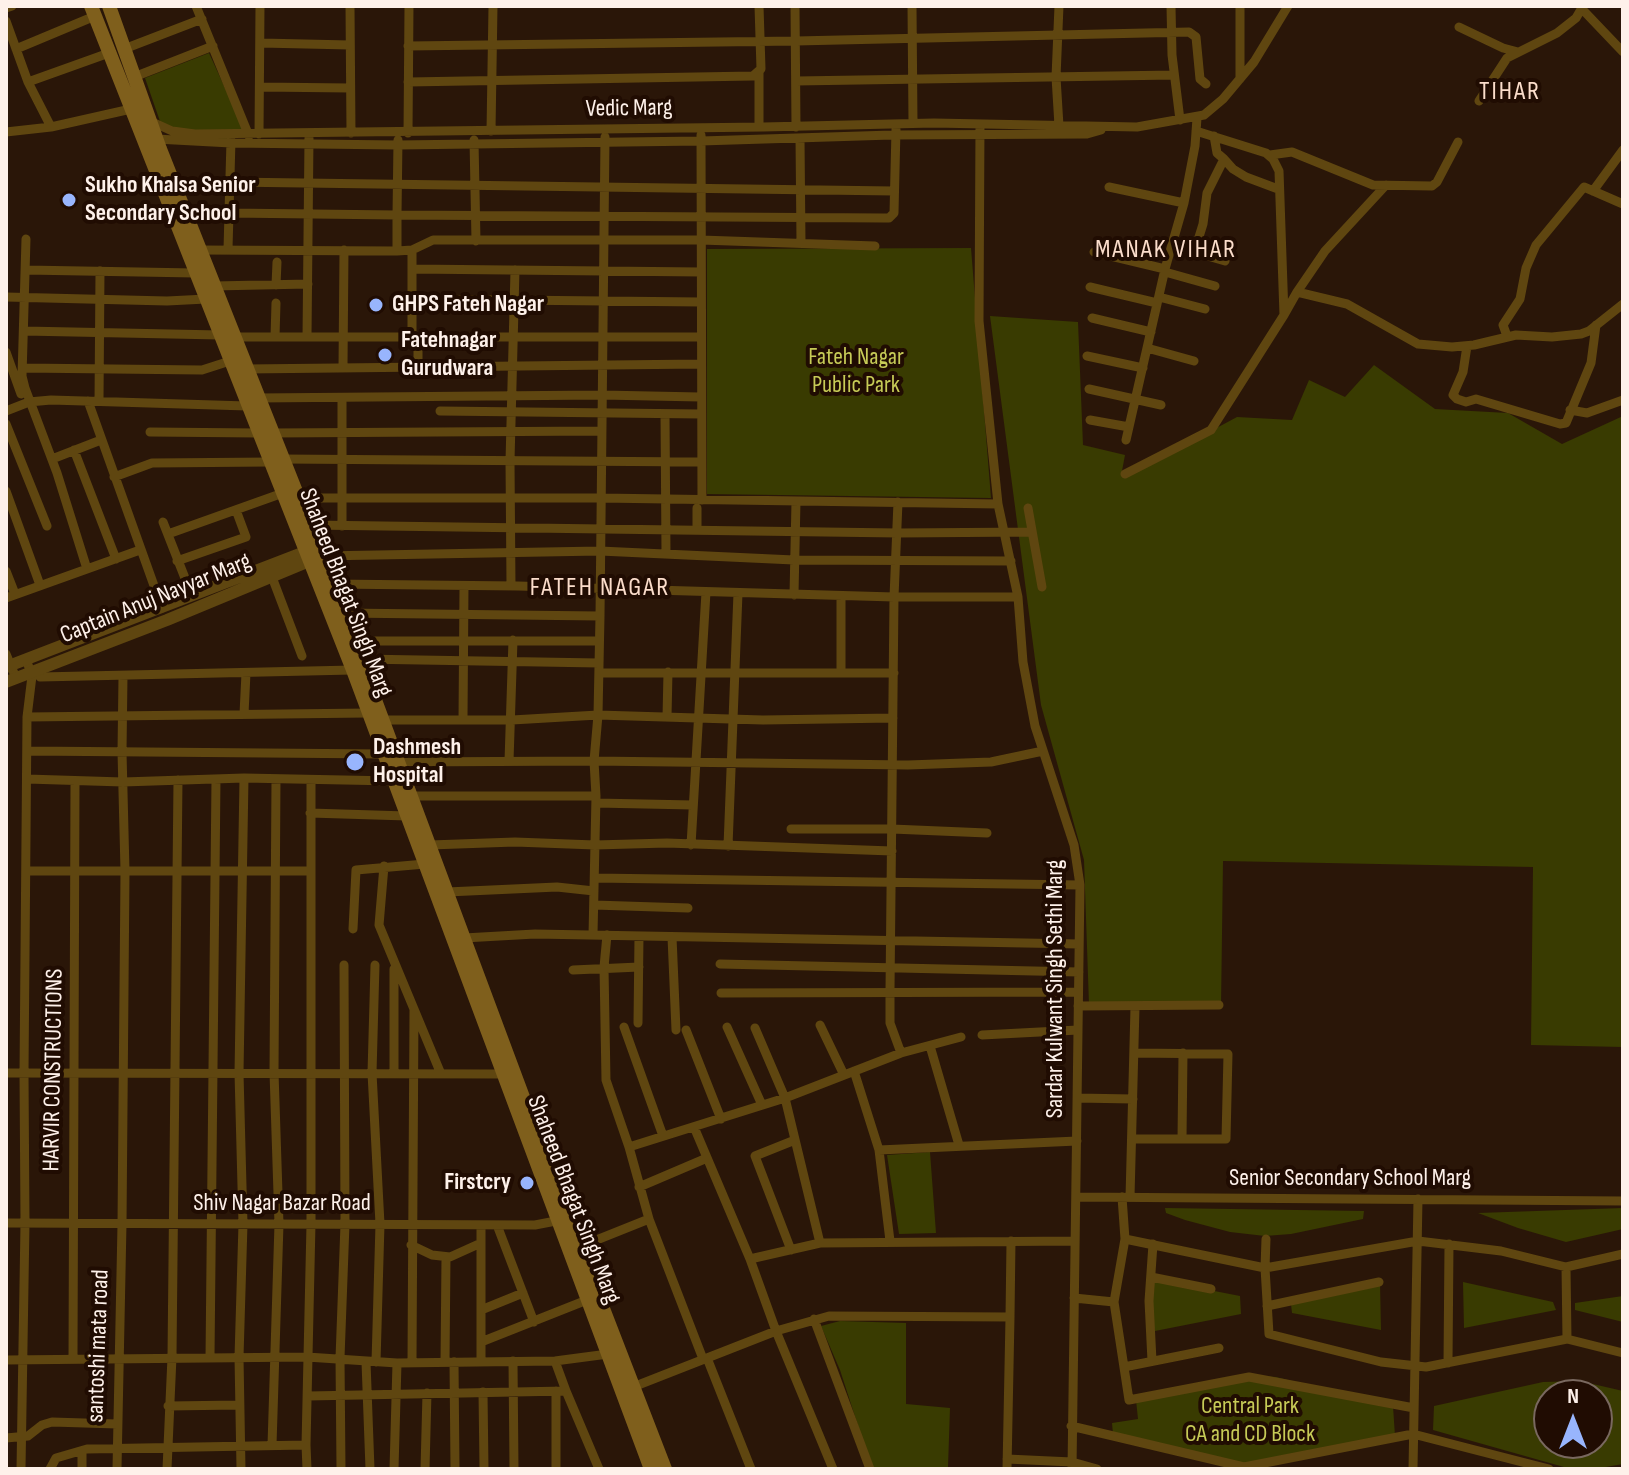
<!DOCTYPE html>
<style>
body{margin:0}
#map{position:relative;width:1629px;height:1475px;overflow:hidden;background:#2a1608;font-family:"Sofia Sans Condensed",sans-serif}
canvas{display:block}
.frame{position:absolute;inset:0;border:8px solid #fef1ea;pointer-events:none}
.north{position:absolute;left:1533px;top:1379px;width:80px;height:80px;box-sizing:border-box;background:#200c02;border:2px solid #79685f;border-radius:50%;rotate:0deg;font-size:22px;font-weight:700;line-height:32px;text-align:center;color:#fef1ea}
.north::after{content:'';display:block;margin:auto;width:28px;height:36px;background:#98b5fd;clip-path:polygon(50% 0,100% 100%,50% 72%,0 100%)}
</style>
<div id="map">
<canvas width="1629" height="1475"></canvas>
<div class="frame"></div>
<div class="north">N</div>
</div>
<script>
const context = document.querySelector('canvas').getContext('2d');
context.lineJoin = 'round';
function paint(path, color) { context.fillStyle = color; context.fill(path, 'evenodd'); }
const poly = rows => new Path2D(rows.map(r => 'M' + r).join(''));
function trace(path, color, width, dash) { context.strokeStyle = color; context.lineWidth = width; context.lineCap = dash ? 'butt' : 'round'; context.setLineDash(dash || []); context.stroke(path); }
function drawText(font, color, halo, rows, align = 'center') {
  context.font = font + ' "Sofia Sans Condensed",sans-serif'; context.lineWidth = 8; context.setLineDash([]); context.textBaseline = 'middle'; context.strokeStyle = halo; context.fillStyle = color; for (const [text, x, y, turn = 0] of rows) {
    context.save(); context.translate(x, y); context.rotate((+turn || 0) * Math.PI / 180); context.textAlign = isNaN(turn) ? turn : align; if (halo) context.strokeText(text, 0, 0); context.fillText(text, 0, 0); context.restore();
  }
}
paint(poly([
 [209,53,247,136,197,143,163,130,145,78],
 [971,248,991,498,707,494,707,249],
 [990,316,1078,322,1083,445,1125,455,1122,471,1144,467,1237,417,1292,420,1309,380,1345,397,1374,365,1435,409,1508,413,1562,444,1623,416,1623,1047,1531,1045,1533,867,1223,861,1221,1007,1089,1005,1084,860,1041,705],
 [930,1152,936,1233,899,1234,887,1155],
 [1165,1208,1364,1211,1363,1219,1291,1234,1265,1236,1230,1232,1185,1220,1166,1213],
 [1623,1208,1623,1229,1566,1242,1518,1228,1478,1213],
 [1153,1279,1240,1296,1241,1314,1155,1331,1150,1316],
 [1380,1282,1381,1330,1292,1313,1291,1304],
 [1463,1282,1553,1302,1556,1310,1464,1328],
 [1623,1296,1623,1322,1575,1310,1575,1303],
 [840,1321,906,1323,906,1404,950,1408,948,1467,872,1469,840,1370,821,1326],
 [1247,1375,1276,1377,1393,1406,1395,1436,1244,1468,1113,1434,1112,1423,1138,1419,1136,1400],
 [1580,1381,1623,1391,1623,1464,1594,1469,1571,1469,1433,1430,1434,1406,1543,1382],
 [1549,1395,1597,1395,1597,1443,1549,1443]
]), '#393b01');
trace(poly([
 [196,6,249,136],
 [350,6,351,133],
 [795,6,796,127],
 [912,6,913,123],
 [1059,6,1056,77,1059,126],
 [1171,6,1172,55,1180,120],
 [1240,6,1240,79],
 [6,8,12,6],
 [1582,9,1623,52],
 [6,21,28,82,51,127],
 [1459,27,1503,48,1518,52],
 [261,43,350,45],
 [408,46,796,41,1189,32,1196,37,1200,79,1206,84],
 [16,49,95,16],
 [124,49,202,19],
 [759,71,759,127],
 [134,77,213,46],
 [796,81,1174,75],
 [28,82,109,53],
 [408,82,753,76,761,69,759,6],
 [260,87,350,88],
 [1479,101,1507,58,1557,33,1576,18,1583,6],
 [150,121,172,131,195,134,763,127,934,123,1137,127,1204,115,1223,99,1254,62,1288,6],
 [980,124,979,321,998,504,1018,597,1023,662,1035,726,1074,845,1080,885,1072,1469],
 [491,131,493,6],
 [6,132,51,127,131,109],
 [408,133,409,6],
 [259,134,260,6],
 [701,135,702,500],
 [309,138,307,337,701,337],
 [800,138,801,243],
 [156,139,231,143,398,145,701,141,892,135,1087,134,1101,130],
 [398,140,397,215,884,218,889,218,894,213,896,129],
 [474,140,476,241],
 [1270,155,1292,152,1373,185,1432,186,1437,182,1458,142],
 [1224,159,1233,169,1246,177,1278,189],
 [230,182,894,191],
 [1109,187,1184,203],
 [1593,191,1623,150],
 [229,213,397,215,397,251],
 [26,239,22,376,25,388,57,473,87,569],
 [1173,246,1225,261],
 [228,249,231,140],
 [200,250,397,251,412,250,433,240,701,240,875,246],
 [1094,252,1165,269],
 [1194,253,1203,224,1207,193,1224,159,1217,153,1214,136],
 [412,269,701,272],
 [26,270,195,273],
 [1165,272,1215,286],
 [276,285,277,262],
 [214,286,308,284],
 [1090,287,1157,303],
 [1297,292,1325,251,1386,185],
 [6,297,167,301,206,299],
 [1159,297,1205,309],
 [413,299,701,302],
 [1284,315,1297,292,1347,304,1418,344,1452,347,1474,345,1516,335,1552,337,1581,334,1589,331,1623,304],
 [1092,318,1151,332],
 [24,331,220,335],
 [412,336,412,250],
 [418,336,418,367],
 [1507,336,1503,325,1520,299,1526,268,1536,245,1584,187,1623,204],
 [234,337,307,337],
 [275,337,276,303],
 [1467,346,1463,372,1453,395,1457,399,1466,402,1476,399,1560,424,1566,423,1591,363,1596,325],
 [1147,348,1194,361],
 [6,352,21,394],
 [1087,356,1143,368],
 [343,367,344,250],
 [23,368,202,370,230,361],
 [246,369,701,364],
 [1089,389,1161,405],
 [257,398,602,395,700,397],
 [88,401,162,608],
 [99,401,100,271],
 [1570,410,1587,413,1623,400],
 [6,411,29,402,51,400,247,406],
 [440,411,701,414],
 [665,414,666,554],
 [1090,420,1129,427],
 [6,424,47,526],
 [150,432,258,433],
 [272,433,601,431],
 [1126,440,1165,269,1184,203,1195,146,1197,118],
 [74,450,116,559],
 [52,459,101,440],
 [282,459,701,462],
 [1125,474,1211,430,1284,315,1279,171,1273,159,1266,153,1196,131],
 [114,477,152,463,270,462],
 [6,491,40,585],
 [298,498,601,498,998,504],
 [1028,508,1042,587],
 [163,522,192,596],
 [310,525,898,533,1032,532],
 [342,526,342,398],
 [697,530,697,508],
 [168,534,283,493],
 [321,556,600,551,794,560,1011,561],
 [177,561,246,537,236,510],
 [6,571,15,594],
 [272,577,302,656],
 [332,584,518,586,894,597,898,502],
 [511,586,510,461,515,270],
 [794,595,796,501],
 [841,596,841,672],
 [6,598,140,550],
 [343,613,600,616],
 [354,641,599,641],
 [6,654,16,678],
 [361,659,599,663],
 [599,673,894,673],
 [40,677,353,670],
 [244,714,246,673],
 [27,717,368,713],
 [667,717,668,672],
 [384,720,512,720,598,715,763,720,893,718],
 [463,720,464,586],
 [27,751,384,754],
 [509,761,513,640],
 [400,762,594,761,908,765,991,762,1043,751],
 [27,779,123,782,244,778,394,781],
 [412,796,596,796],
 [596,803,693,805],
 [310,813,407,816],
 [791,829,892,829,987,833],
 [430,845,515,842,595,845,667,843,892,851],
 [691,845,706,592],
 [728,846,738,593],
 [384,866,379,925,441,1074],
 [26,871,309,871],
 [595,878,1080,885],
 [447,892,557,887,594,891],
 [594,905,688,908],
 [353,929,356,870,425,864],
 [593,935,596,796,594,761,598,715,600,616,605,137],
 [607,935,604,967,606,1080,629,1147,649,1219,703,1359],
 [672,937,676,1030],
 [464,938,535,934,1079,944],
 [720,964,1079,972],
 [375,965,372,1073,380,1224,376,1362],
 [394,969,394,1074],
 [573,970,639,967],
 [721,993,1078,992],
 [1078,1006,1219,1005],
 [638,1023,639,936],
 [820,1025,844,1075],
 [624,1027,663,1136],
 [727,1027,762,1105],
 [755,1028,785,1098,820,1243],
 [686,1030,721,1119],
 [982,1035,1078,1030],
 [930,1046,959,1145],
 [901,1053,890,1023,890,991,894,597,1018,597],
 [854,1071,879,1150,890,1241],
 [6,1073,503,1074],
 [1077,1098,1133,1099],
 [694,1127,750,1259],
 [1132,1139,1226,1139,1228,1054,1134,1053],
 [1182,1139,1183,1053],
 [629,1147,785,1098,901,1053,961,1037],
 [879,1150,1077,1141],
 [639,1187,707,1158],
 [1076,1197,1623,1201],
 [1122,1197,1125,1239,1265,1268,1418,1241,1501,1251,1566,1267,1623,1254],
 [1130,1197,1135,1007],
 [6,1223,535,1225,561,1220],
 [497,1225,534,1322],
 [1266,1239,1265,1268,1269,1334,1381,1362,1426,1367,1567,1339,1623,1353],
 [411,1245,432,1255,450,1257,481,1243],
 [579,1247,649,1219],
 [791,1250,755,1156,795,1140],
 [1566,1267,1567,1339],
 [1151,1277,1211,1289],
 [1074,1298,1114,1302,1125,1239],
 [1114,1302,1129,1400,1249,1377,1414,1408],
 [1267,1306,1379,1282],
 [481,1310,523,1293],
 [814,1319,870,1469],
 [481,1342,587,1300],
 [210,1357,216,779],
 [707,1358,751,1469],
 [73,1359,75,781],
 [6,1360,307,1357,397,1363,555,1361,608,1354],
 [513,1361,514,1469],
 [1152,1361,1149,1301,1153,1244],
 [366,1362,370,1469],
 [412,1362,414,1009],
 [445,1362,446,1257],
 [454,1362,455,1469],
 [481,1362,481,1225],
 [1448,1363,1449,1244],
 [1124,1367,1219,1348],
 [633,1387,776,1331,829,1316,1010,1317,1011,1241],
 [566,1391,599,1469],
 [483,1392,484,1469],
 [308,1396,566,1391,555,1361],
 [168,1406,239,1405],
 [1071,1426,1244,1467,1413,1434,1549,1469],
 [6,1438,28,1436,42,1425,52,1422,117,1424],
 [272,1445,279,1224,274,1072,276,780],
 [306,1445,307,1469],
 [82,1451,82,1469],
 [1007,1459,1072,1462,1097,1469],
 [21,1469,25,1223,24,1073,27,717,32,676,26,659],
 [50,1469,56,1458,87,1449,306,1445,311,1224,311,780],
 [117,1469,122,1224,125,871,122,752,123,676],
 [167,1469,172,1357,178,780],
 [241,1469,239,1357,243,1224,239,1073,244,778],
 [341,1469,340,1358,345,1224,344,965],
 [394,1469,397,1363],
 [425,1469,427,1393],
 [556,1469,556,1391],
 [833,1469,776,1331,750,1259,820,1243,1075,1241],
 [1007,1469,1010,1317],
 [1413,1469,1418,1199]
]), '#5f4610', 9);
trace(poly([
 [6,667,315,548],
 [6,682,167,620,319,557]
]), '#5f4610', 12);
trace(poly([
 [91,6,353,670,651,1469],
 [109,6,160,149,318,547,568,1218,665,1469]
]), '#7f5f1c', 14);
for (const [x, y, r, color] of [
 [69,200,8,"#98b5fd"],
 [376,305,8,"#98b5fd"],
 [385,355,8,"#98b5fd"],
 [355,762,10,"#98b5fd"],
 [527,1183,8,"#98b5fd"]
]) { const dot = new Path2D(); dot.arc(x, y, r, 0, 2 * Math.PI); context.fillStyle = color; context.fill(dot); trace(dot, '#200c02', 3); }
drawText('24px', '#fef1ea', '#200c02', [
 ["Vedic Marg",629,109,-1],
 ["Shaheed Bhagat Singh Marg",345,593,69],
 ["Captain Anuj Nayyar Marg",156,599,-22],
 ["Sardar Kulwant Singh Sethi Marg",1056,989,-90],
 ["HARVIR CONSTRUCTIONS",54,1070,-89],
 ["Senior Secondary School Marg",1350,1179],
 ["Shaheed Bhagat Singh Marg",573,1200,69],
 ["Shiv Nagar Bazar Road",282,1204],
 ["santoshi mata road",99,1346,-88]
]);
drawText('bold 24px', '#fef1ea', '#200c02', [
 ["Sukho Khalsa Senior",85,186],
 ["Secondary School",85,214],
 ["GHPS Fateh Nagar",392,305],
 ["Fatehnagar",401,341],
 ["Gurudwara",401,369],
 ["Dashmesh",373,748],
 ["Hospital",373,776],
 ["Firstcry",511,1183,"right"]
], 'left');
drawText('24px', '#c7cb57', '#200c02', [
 ["Fateh Nagar",856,358],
 ["Public Park",856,386],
 ["Central Park",1250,1407],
 ["CA and CD Block",1250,1435]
]);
context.letterSpacing = '2px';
drawText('26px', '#fbddcb', '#200c02', [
 ["TIHAR",1510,92],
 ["MANAK VIHAR",1166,250],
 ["FATEH NAGAR",600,588]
]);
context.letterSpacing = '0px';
</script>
